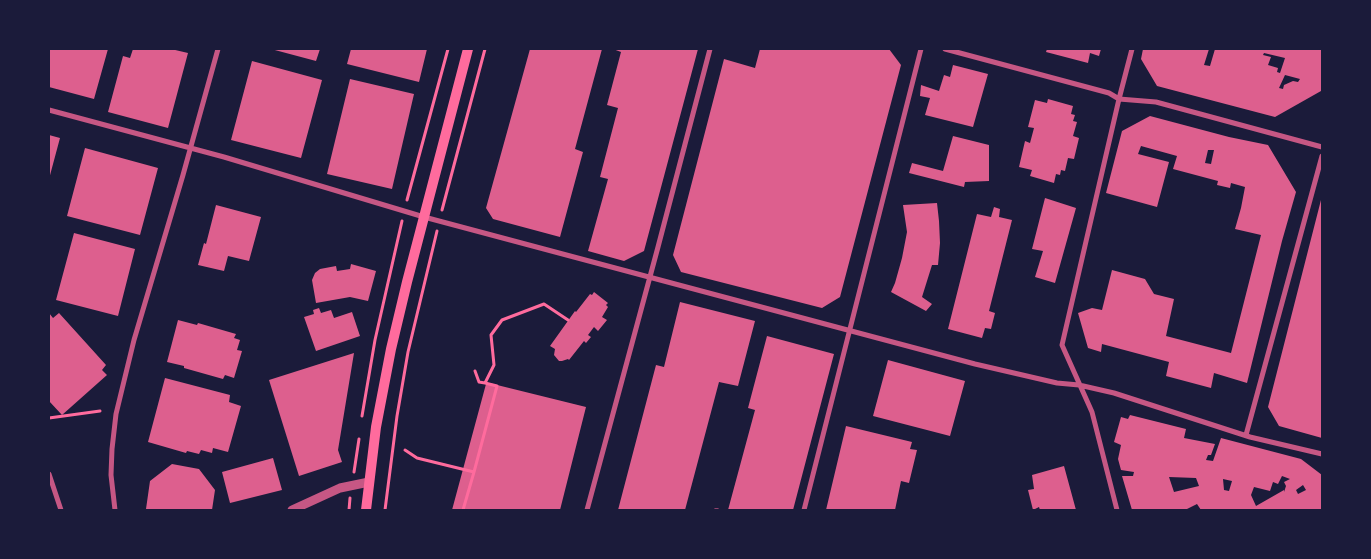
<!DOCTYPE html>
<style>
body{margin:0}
#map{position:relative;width:1371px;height:559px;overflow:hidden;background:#1b1b3a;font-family:"Titillium Web",sans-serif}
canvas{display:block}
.frame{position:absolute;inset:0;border:50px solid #1b1b3a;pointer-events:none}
</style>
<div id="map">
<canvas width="1371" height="559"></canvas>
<div class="frame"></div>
</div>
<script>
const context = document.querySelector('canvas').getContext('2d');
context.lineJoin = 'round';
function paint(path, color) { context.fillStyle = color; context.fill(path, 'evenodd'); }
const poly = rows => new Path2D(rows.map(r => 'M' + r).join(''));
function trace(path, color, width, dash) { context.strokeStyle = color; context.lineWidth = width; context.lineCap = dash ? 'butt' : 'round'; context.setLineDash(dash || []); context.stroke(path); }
paint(poly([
 [49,49,108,49,94,99,49,87],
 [133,49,171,49,188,53,168,128,108,112,123,56,130,58],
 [271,49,320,49,316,61],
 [351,49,427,49,419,82,347,64],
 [530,49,602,49,575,149,583,152,560,237,493,219,486,208],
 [613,49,698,49,644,251,624,261,588,251,608,179,600,177,618,108,607,105,621,52],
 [760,49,889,49,901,65,840,297,822,308,681,272,673,255,724,59,755,68],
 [1047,49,1101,49,1099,56,1090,53,1088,63,1046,52],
 [1143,49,1209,49,1204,65,1210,66,1215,49,1322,49,1322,88,1321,91,1275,117,1157,86,1141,59],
 [1264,53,1285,58,1280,73,1277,72,1278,68,1268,65,1271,57,1263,55],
 [1285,75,1300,79,1298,82,1293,81,1284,85,1283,89,1279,88],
 [252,61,322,80,301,158,231,140],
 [953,65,988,74,973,127,925,115,930,98,920,96,921,85,939,91,944,75,950,77],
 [350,79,414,94,392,189,327,174],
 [1048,99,1073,106,1071,114,1075,115,1073,121,1077,122,1073,136,1079,138,1074,159,1068,158,1065,171,1061,170,1060,175,1056,174,1054,183,1030,176,1032,170,1019,167,1025,141,1030,143,1034,128,1028,127,1035,100,1047,103],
 [1150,116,1229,137,1268,145,1296,192,1282,241,1247,383,1214,373,1211,388,1166,376,1169,362,1102,344,1101,352,1088,348,1078,313,1092,308,1102,310,1112,270,1145,279,1154,294,1174,299,1166,336,1231,353,1261,235,1235,229,1241,208,1245,187,1231,183,1230,188,1217,185,1218,181,1173,169,1177,156,1141,146,1138,154,1169,162,1157,207,1106,193,1122,131],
 [1208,150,1214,150,1211,164,1205,163],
 [49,135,60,138,49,179],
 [953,136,989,145,989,181,965,182,964,187,909,173,912,163,943,171],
 [85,148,158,168,140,235,67,216],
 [1322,196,1322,438,1279,426,1268,407],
 [1045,198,1076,208,1055,283,1035,277,1043,251,1032,249],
 [937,203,939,221,940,243,938,265,932,265,922,297,932,304,926,311,891,292,895,283,902,258,907,232,903,205],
 [216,205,261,217,249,261,228,256,224,271,198,265,204,243,206,244],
 [994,207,1000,209,999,217,1012,220,989,311,995,313,991,329,985,328,982,338,948,329,977,214,991,217],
 [74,233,135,249,118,316,56,300],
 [351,264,376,271,368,301,350,297,316,303,312,280,315,273,320,269,336,266,337,271,350,269],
 [594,292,608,303,606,305,608,307,602,317,607,320,598,331,594,327,588,335,591,337,586,343,584,341,569,360,568,359,562,361,559,361,554,355,555,349,550,346,575,311,576,312,590,294,592,295],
 [680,302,755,321,738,386,719,382,685,510,618,510,656,365,664,367],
 [319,308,321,313,331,310,334,318,352,312,360,336,316,351,304,317,314,314,313,310],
 [49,313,53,318,59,313,106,365,102,370,107,375,62,415,49,401],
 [178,320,197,325,198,323,236,334,234,338,240,340,237,350,242,351,234,378,225,375,223,379,184,368,184,366,167,362],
 [767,336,834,354,793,510,728,510,755,410,748,408],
 [354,353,338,450,342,462,299,476,269,380],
 [888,360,965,381,950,436,873,416],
 [165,378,230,395,229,402,241,406,228,452,213,448,212,453,201,450,199,454,187,451,186,453,148,442],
 [489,383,586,407,560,510,452,510,486,384],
 [1130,415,1186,429,1184,438,1215,444,1211,455,1208,455,1206,460,1213,461,1221,438,1301,459,1322,475,1322,510,1201,510,1197,504,1185,510,1132,510,1122,476,1133,476,1134,472,1121,470,1118,459,1121,445,1114,442,1121,417,1128,419],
 [1282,476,1290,479,1284,482,1286,486,1284,492,1284,490,1256,506,1251,495,1254,487,1270,491,1273,482,1278,484],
 [1169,477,1196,478,1199,486,1174,492],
 [1223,479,1232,481,1229,491,1224,490],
 [1303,485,1306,490,1298,494,1296,490],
 [846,426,912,442,910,449,917,450,909,483,901,481,895,510,826,510],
 [273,458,282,490,230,503,222,472],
 [172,464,199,469,215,490,212,510,147,510,146,509,150,481],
 [1064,466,1076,510,1040,510,1039,507,1033,510,1028,490,1034,489,1032,475]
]), '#dd5f8e');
trace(poly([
 [407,200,448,49],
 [442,210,485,49],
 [475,371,479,382,485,383],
 [362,416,375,340,402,221],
 [49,418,100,411],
 [405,450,417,458,474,472,497,386,485,383,494,365,491,335,502,320,544,304,568,320],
 [354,472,359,439],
 [349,510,350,498],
 [385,510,397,416,408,352,437,231],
 [463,510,474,472],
 [715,510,718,510]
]), '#ff6b9d', 3);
trace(poly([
 [945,49,1109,93,1119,99,1156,102,1322,147],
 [49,110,224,157,424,217,975,364,1057,383,1079,385,1114,393,1250,437,1322,454],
 [1246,435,1322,156],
 [49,474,61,510],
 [115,510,111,475,112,449,116,414,134,340,183,175,218,49],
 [587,510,658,247,710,49],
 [804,510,921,49],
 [1117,510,1092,412,1062,345,1119,99,1132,49]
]), '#c65784', 5);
trace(poly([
 [292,510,340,488,369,482]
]), '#c65784', 9);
trace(poly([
 [366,510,376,427,391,349,407,282,468,49]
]), '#ff6b9d', 10);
</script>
